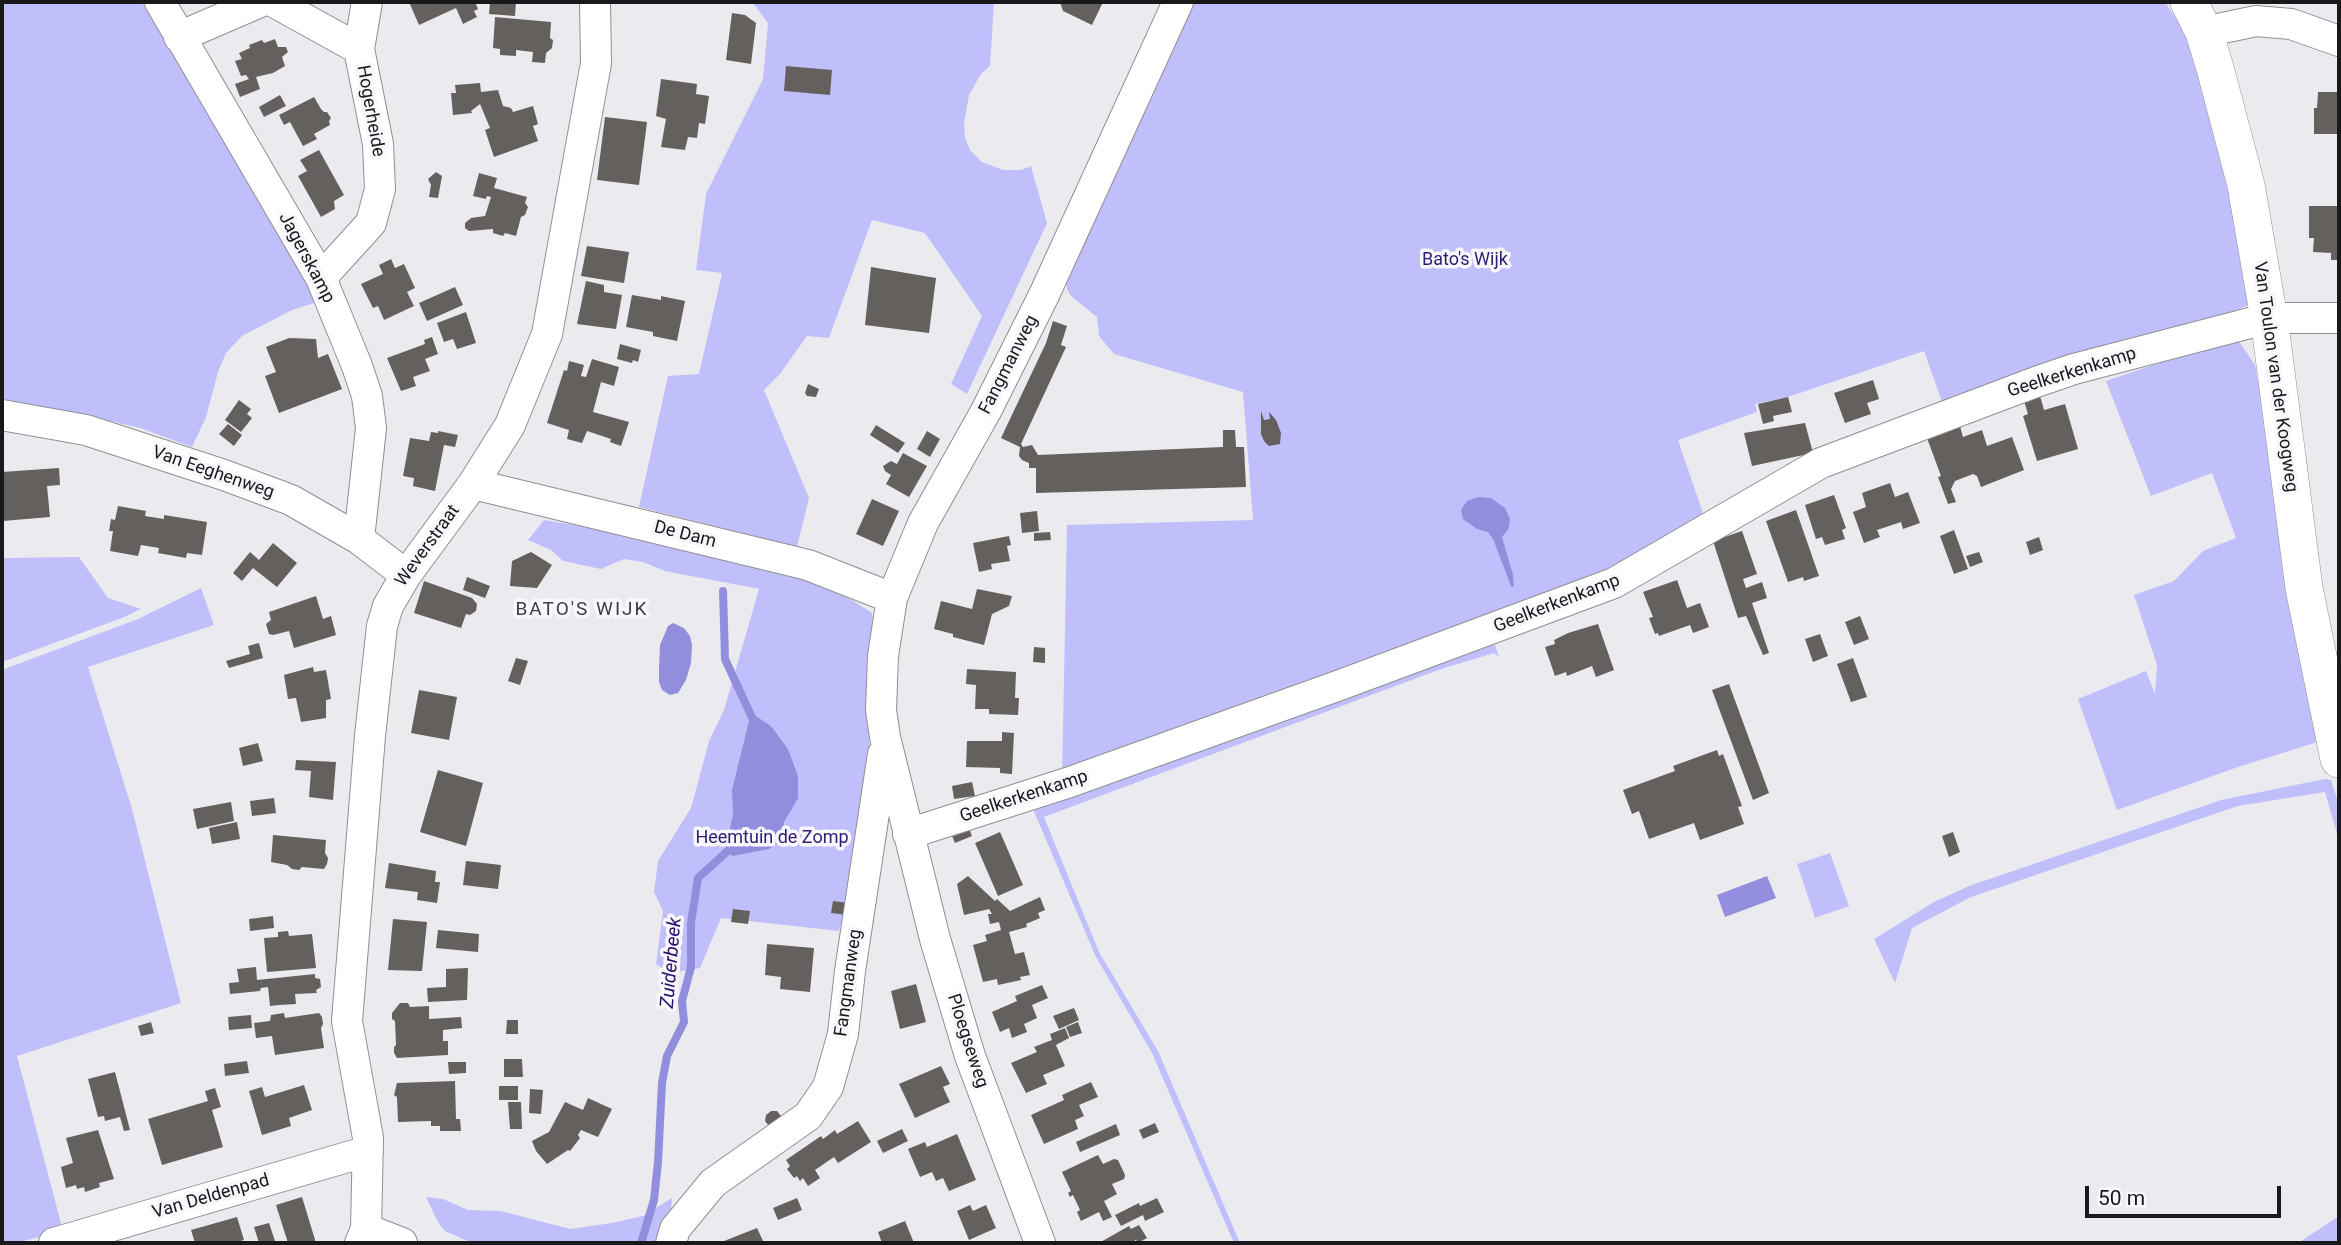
<!DOCTYPE html>
<style>
body{margin:0}
#map{position:relative;width:2341px;height:1245px;overflow:hidden;background:#ebebef;font-family:Roboto,sans-serif}
canvas{display:block}
.frame{position:absolute;inset:0;border:4px solid #19191b;pointer-events:none}
.scale{position:absolute;left:2085px;top:1186px;width:196px;height:32px;box-sizing:border-box;border:4px solid #19191b;border-top:0;padding-left:9px;font-size:21px;line-height:24px;white-space:nowrap;color:#19191b;-webkit-text-stroke:5px #f8f8fc;paint-order:stroke}
</style>
<div id="map">
<canvas width="2341" height="1245"></canvas>
<div class="frame"></div>
<div class="scale">50 m</div>
</div>
<script>
const context = document.querySelector('canvas').getContext('2d');
context.lineJoin = 'round';
function paint(path, color) { context.fillStyle = color; context.fill(path, 'evenodd'); }
const poly = rows => new Path2D(rows.map(r => 'M' + r).join(''));
function trace(path, color, width, dash) { context.strokeStyle = color; context.lineWidth = width; context.lineCap = dash ? 'butt' : 'round'; context.setLineDash(dash || []); context.stroke(path); }
function drawText(font, color, halo, rows, align = 'center') {
  context.font = font + ' Roboto,sans-serif'; context.lineWidth = 7; context.setLineDash([]); context.textBaseline = 'middle'; context.strokeStyle = halo; context.fillStyle = color; for (const [text, x, y, turn = 0] of rows) {
    context.save(); context.translate(x, y); context.rotate((+turn || 0) * Math.PI / 180); context.textAlign = isNaN(turn) ? turn : align; if (halo) context.strokeText(text, 0, 0); context.fillText(text, 0, 0); context.restore();
  }
}
paint(poly([
 [2,2,142,2,321,301,292,310,242,336,226,353,218,372,206,417,192,447,140,428,57,409,2,399],
 [752,2,994,2,990,66,981,74,969,95,964,123,965,137,970,150,982,162,1003,170,1021,170,1031,166,1047,223,967,394,951,384,982,316,925,233,872,220,829,338,807,336,780,374,764,390,809,498,797,547,639,507,668,376,699,374,722,273,696,270,706,194,763,79,768,23],
 [1187,2,2165,2,2193,44,2259,300,2239,309,2030,375,1945,410,1924,351,1788,397,1755,404,1757,412,1678,440,1706,522,1642,562,1062,779,1067,525,1253,520,1243,392,1114,354,1099,336,1097,317,1071,296,1067,289,1066,280],
 [2236,337,2255,365,2324,740,2238,767,2117,810,2078,699,2146,671,2155,694,2157,665,2134,595,2174,581,2203,551,2236,538,2212,473,2151,496,2106,381],
 [544,520,617,532,792,572,832,588,871,612,875,622,868,700,870,765,846,906,839,931,721,918,700,968,670,973,656,964,663,911,654,892,658,861,691,808,709,741,724,710,759,589,665,571,643,562,624,559,601,569,563,561,551,550,528,540],
 [79,557,108,598,141,609,122,618,2,662,2,558],
 [201,588,214,625,88,667,132,809,181,1003,17,1056,63,1231,15,1243,2,1243,2,670,138,619],
 [1494,642,1499,657,1494,653,1441,669,1044,817,1099,952,1158,1051,1240,1243,1234,1243,1152,1053,1095,955,1033,809],
 [2325,779,2331,780,2339,805,2339,841,2325,792,2238,806,1971,897,1912,928,1895,983,1874,939,1934,902,1969,886,2221,800],
 [1830,853,1849,906,1815,918,1797,864],
 [426,1197,443,1199,468,1210,501,1211,570,1229,612,1223,643,1216,672,1198,670,1221,657,1243,472,1243,445,1231,439,1224],
 [2339,1216,2339,1243,2298,1243]
]), '#c0bffb');
paint(poly([
 [1478,497,1491,498,1505,508,1510,519,1509,528,1502,537,1513,575,1514,587,1511,586,1493,539,1488,532,1477,529,1463,519,1461,510,1467,501],
 [673,623,684,628,690,636,692,645,691,663,686,680,678,693,670,695,662,690,659,682,659,669,660,645,668,626],
 [751,713,771,726,788,749,798,776,798,798,784,822,783,833,778,843,769,849,733,856,725,852,733,814,732,790],
 [1767,876,1776,898,1725,917,1717,895]
]), '#928ddc');
trace(poly([
 [723,591,725,659,754,722],
 [641,1243,654,1200,658,1162,662,1083,667,1056,684,1022,682,1001,691,967,691,923,698,878,732,847]
]), '#928ddc', 8);
paint(poly([
 [409,2,475,2,478,9,474,11,477,17,463,24,456,8,419,25],
 [490,2,516,2,515,16,489,14],
 [1060,2,1103,2,1092,25,1063,11],
 [732,13,745,15,756,23,751,64,726,60],
 [495,17,551,22,550,38,553,40,552,48,546,53,545,63,532,62,533,52,516,50,516,56,500,55,500,49,493,48],
 [275,39,278,47,286,47,288,52,282,57,285,66,273,73,256,77,260,89,240,97,235,84,249,79,246,75,241,76,235,61,242,59,239,53,250,48,249,45,262,40,264,43],
 [786,66,832,70,830,95,784,91],
 [661,79,697,84,696,94,709,96,705,124,699,123,697,138,688,137,685,150,661,147,666,119,656,116],
 [480,83,481,92,498,90,503,106,511,108,513,112,533,106,538,124,533,126,538,141,494,157,485,130,490,128,480,104,471,111,472,113,453,115,451,93,456,93,455,85],
 [2318,92,2339,92,2339,134,2314,134,2314,108,2317,108],
 [280,95,286,106,264,117,259,107],
 [314,97,321,109,324,112,327,112,331,118,329,121,330,125,314,134,317,139,303,146,290,122,284,125,279,115],
 [605,117,647,122,639,185,597,180],
 [319,150,344,195,334,201,335,209,321,217,298,176,307,171,300,160],
 [436,172,442,176,438,198,429,197,431,185,428,179],
 [479,173,497,178,494,188,527,197,525,203,528,207,525,215,521,217,516,236,505,233,503,236,493,233,493,229,469,231,465,228,465,223,471,218,485,216,491,197,487,196,486,199,473,196],
 [2309,206,2339,206,2339,260,2331,260,2331,253,2313,252,2314,238,2309,238],
 [587,246,629,252,624,283,581,276],
 [391,259,395,268,404,264,415,288,407,292,414,306,384,320,378,306,373,308,361,284,383,274,379,265],
 [871,267,936,278,929,333,865,325],
 [586,281,604,285,604,292,622,295,616,329,577,324],
 [455,287,463,305,427,321,419,303],
 [632,295,661,300,661,296,685,301,677,341,653,336,653,332,626,327],
 [466,312,476,343,457,349,453,339,444,342,437,323],
 [1053,321,1067,326,1061,345,1066,347,1021,444,1023,447,1032,445,1038,455,1223,447,1223,430,1235,430,1236,447,1244,447,1246,487,1036,493,1036,468,1029,468,1029,463,1022,460,1019,456,1020,447,1001,438,1046,343],
 [432,337,438,354,425,359,430,371,413,377,416,386,401,391,387,358,425,344,424,340],
 [289,338,316,339,318,358,328,354,342,389,279,413,265,376,276,372,266,347],
 [620,344,641,350,638,362,633,360,632,363,617,359],
 [592,359,619,367,614,386,601,382,593,412,629,422,621,446,610,442,611,439,587,431,582,443,567,439,569,430,547,423,564,370,567,371,569,361,584,365,581,376,586,377],
 [1873,380,1879,399,1867,403,1871,414,1845,423,1834,393],
 [808,384,819,389,816,397,807,396,805,393],
 [2040,396,2044,410,2065,404,2078,449,2037,461,2023,416,2028,414,2024,401],
 [1788,397,1792,412,1773,416,1774,421,1763,424,1758,404],
 [239,400,251,409,247,414,252,418,241,432,225,420],
 [1261,411,1264,420,1270,419,1269,412,1276,420,1281,433,1280,444,1269,446,1264,441,1261,434],
 [1805,423,1813,453,1752,466,1744,433],
 [228,424,242,435,234,446,219,434],
 [876,425,905,443,898,453,870,435],
 [1960,426,1963,437,1982,430,1987,446,2012,437,2024,470,1981,487,1977,476,1973,474,1955,481,1951,489,1956,502,1948,504,1938,477,1941,476,1927,438],
 [438,431,458,435,455,447,444,445,435,491,413,486,414,478,403,476,410,438,429,441,431,432,438,433],
 [927,431,940,439,930,457,917,449],
 [903,453,927,466,909,497,886,484,891,475,885,471,883,466,891,461,897,464],
 [59,468,60,485,47,486,50,517,3,521,2,472],
 [1890,483,1895,497,1908,492,1920,523,1903,529,1901,522,1877,530,1880,537,1864,543,1853,512,1866,507,1862,493],
 [1834,495,1846,528,1842,530,1845,539,1825,545,1822,537,1816,539,1805,505],
 [872,499,899,511,883,546,856,534],
 [118,506,146,511,145,516,164,519,164,515,207,522,202,555,187,553,186,558,158,553,159,548,141,545,138,556,110,551,113,531,109,531,111,519,115,520],
 [1796,510,1819,576,1804,581,1803,577,1788,582,1766,521],
 [1037,511,1039,531,1022,533,1020,513],
 [1954,530,1968,569,1954,574,1940,536],
 [1742,531,1757,574,1743,579,1746,588,1762,582,1767,598,1752,603,1769,653,1763,655,1746,616,1738,618,1713,541],
 [1050,532,1051,540,1034,541,1034,533],
 [1009,536,1011,545,1007,546,1010,561,991,564,992,569,979,572,973,543],
 [2039,537,2043,550,2030,555,2026,542],
 [273,543,297,563,277,587,253,568,242,581,233,573,250,552,259,560],
 [531,552,552,565,537,588,510,586,512,561],
 [1979,552,1983,562,1970,567,1966,556],
 [467,577,490,586,485,598,463,590],
 [1677,580,1687,608,1700,603,1709,627,1693,633,1690,625,1659,636,1658,633,1655,634,1649,618,1653,617,1643,592],
 [424,581,472,598,477,604,476,611,470,615,466,614,461,628,414,613],
 [977,589,1012,596,1009,606,992,614,984,645,953,637,953,634,934,629,941,601,972,609],
 [316,596,323,619,331,616,336,635,294,648,289,631,273,635,269,634,266,624,271,620,269,612],
 [1860,616,1869,639,1854,645,1845,622],
 [1598,624,1614,670,1596,677,1592,666,1567,676,1566,672,1555,676,1545,647,1555,644,1554,640,1568,633],
 [1820,634,1828,656,1813,662,1805,639],
 [259,643,263,658,229,668,226,661,250,654,248,646],
 [1034,647,1045,648,1045,663,1033,662],
 [516,658,528,661,520,685,508,681],
 [1853,658,1867,697,1851,702,1837,664],
 [313,667,314,672,326,670,331,699,326,700,326,718,301,722,296,698,288,699,284,675],
 [967,669,1016,672,1015,698,1019,698,1018,715,989,714,989,709,975,709,976,685,966,684],
 [1729,684,1769,793,1753,800,1712,690],
 [419,690,457,697,449,740,411,733],
 [1002,732,1014,733,1012,774,1000,773,1000,768,966,767,967,741,1002,741],
 [258,743,263,761,243,766,239,748],
 [1717,750,1719,756,1723,754,1742,806,1738,807,1744,824,1700,840,1694,823,1649,839,1639,811,1632,814,1623,790,1675,771,1673,766],
 [296,760,336,762,333,800,309,797,311,771,295,770],
 [438,770,483,783,466,846,420,832],
 [972,782,975,796,954,799,952,786],
 [274,798,276,813,252,816,250,801],
 [231,802,234,821,197,829,193,809],
 [237,822,240,839,212,844,209,828],
 [968,826,972,836,955,843,950,831],
 [1000,832,1023,885,998,896,975,843],
 [1953,832,1960,852,1949,857,1942,836],
 [273,835,326,840,325,853,328,858,327,864,324,869,302,867,299,870,292,869,287,865,271,862],
 [466,861,501,865,498,889,463,885],
 [389,863,436,871,435,882,440,882,437,903,417,900,418,892,385,888],
 [968,876,995,901,997,899,1010,911,1040,897,1045,910,1038,913,1040,918,1026,924,1027,927,1009,932,1015,954,1024,952,1030,975,1020,977,1021,980,998,985,997,979,983,982,973,945,987,941,985,935,1001,930,999,922,990,924,988,914,992,914,989,909,964,915,957,884],
 [833,901,848,903,847,915,831,913],
 [733,909,750,911,748,924,731,922],
 [273,916,274,928,250,931,249,919],
 [393,919,427,922,422,971,388,970],
 [438,930,479,934,478,952,436,948],
 [288,931,289,936,312,934,316,968,267,972,264,938,278,937,278,932],
 [767,944,814,948,810,992,780,989,781,977,765,975],
 [256,967,257,980,315,974,315,978,320,979,321,987,316,990,317,993,295,994,296,1004,279,1005,270,1006,268,987,261,988,260,991,230,994,229,983,239,982,237,969],
 [468,968,467,1000,428,1002,427,988,446,987,446,969],
 [916,984,926,1022,900,1029,891,991],
 [1042,985,1048,998,1032,1005,1037,1018,1024,1024,1027,1032,1012,1038,1009,1028,1000,1032,992,1012,1017,1001,1015,996],
 [400,1003,408,1003,410,1007,429,1006,429,1019,461,1017,462,1028,443,1030,443,1041,448,1041,448,1055,397,1058,394,1053,394,1047,396,1045,395,1021,392,1019,392,1013],
 [1074,1008,1079,1020,1059,1029,1053,1016],
 [284,1013,285,1018,319,1013,322,1017,323,1024,321,1028,324,1048,275,1055,272,1036,256,1038,254,1023,270,1021,271,1015],
 [251,1015,252,1028,229,1030,228,1017],
 [507,1020,518,1020,518,1034,506,1034],
 [151,1022,154,1033,141,1036,138,1026],
 [1078,1022,1082,1033,1070,1037,1066,1027],
 [1065,1028,1069,1038,1056,1045,1065,1066,1043,1075,1047,1084,1026,1093,1011,1063,1037,1052,1034,1047,1052,1040,1050,1034],
 [504,1059,522,1059,523,1077,504,1077],
 [247,1061,249,1073,225,1076,224,1064],
 [448,1062,466,1062,466,1073,449,1074],
 [941,1066,950,1084,943,1087,950,1102,915,1118,899,1084],
 [115,1072,130,1130,124,1131,120,1117,105,1121,104,1116,98,1117,88,1079],
 [455,1081,456,1119,460,1119,461,1131,440,1131,440,1126,431,1126,431,1121,398,1122,397,1097,394,1095,397,1083],
 [1091,1082,1098,1097,1079,1105,1084,1116,1075,1120,1078,1129,1044,1144,1031,1115,1064,1100,1062,1095],
 [304,1085,312,1110,289,1118,291,1126,262,1135,249,1091,262,1087,265,1097],
 [499,1086,518,1086,518,1100,499,1100],
 [215,1088,221,1107,212,1110,223,1147,162,1165,148,1119,208,1101,205,1091],
 [530,1089,543,1090,541,1114,529,1113],
 [588,1098,612,1109,598,1137,581,1130,578,1135,580,1138,570,1151,568,1150,547,1164,536,1151,532,1141,549,1132,565,1102,583,1110],
 [508,1102,521,1102,522,1129,510,1129],
 [771,1111,777,1111,781,1116,780,1122,769,1126,765,1121,766,1115],
 [858,1121,871,1142,838,1163,834,1157,815,1170,820,1178,808,1186,803,1178,800,1181,797,1176,794,1178,787,1169,790,1166,786,1160,821,1136,823,1139,835,1130,837,1134],
 [1155,1123,1159,1132,1143,1139,1139,1130],
 [1116,1124,1120,1135,1080,1152,1076,1142],
 [902,1129,908,1141,883,1153,877,1141],
 [98,1130,114,1179,99,1183,100,1187,85,1192,84,1187,77,1189,76,1185,66,1188,61,1167,73,1163,66,1138],
 [957,1134,976,1180,949,1191,943,1178,936,1181,932,1172,920,1177,908,1149,925,1142,927,1147],
 [1098,1155,1103,1164,1114,1159,1118,1160,1125,1175,1124,1179,1112,1184,1117,1194,1104,1201,1112,1217,1103,1221,1099,1212,1081,1221,1077,1212,1080,1210,1073,1195,1070,1197,1068,1193,1071,1191,1062,1172],
 [302,1197,316,1243,288,1243,276,1205],
 [797,1198,802,1210,778,1220,773,1208],
 [1157,1198,1164,1212,1145,1221,1143,1215,1121,1226,1115,1215,1139,1203,1140,1206],
 [970,1205,973,1211,986,1205,996,1228,969,1240,957,1211],
 [237,1217,244,1240,233,1243,195,1243,191,1230],
 [905,1221,914,1243,882,1243,878,1232],
 [269,1223,275,1241,259,1243,254,1227],
 [1139,1225,1147,1238,1138,1243,1136,1240,1130,1243,1099,1243,1129,1226,1131,1229],
 [757,1228,764,1243,719,1243]
]), '#64605e');
const minor = poly([
 [160,2,321,278,357,366,367,396,371,428,359,539],
 [274,2,359,49],
 [2204,32,2256,21,2291,24,2339,41],
 [179,37,260,2],
 [321,278,371,223,380,189,378,144,359,49,367,2],
 [2,415,86,430,224,475,291,500,359,539,406,575],
 [473,484,808,565,892,598],
 [908,834,1070,782,1340,685,1614,583,1821,463,2036,382,2074,369,2269,318,2339,318],
 [366,1229,402,1243],
 [54,1243,368,1151],
 [360,1243,366,1229,368,1138,347,1021,370,736,382,626,388,606,406,575,473,484,510,425,547,334,596,63,595,2],
 [671,1243,675,1229,713,1183,808,1116,828,1087,843,1034,850,971,883,754],
 [1040,1243,970,1056,935,939,885,737,881,710,883,656,892,598,923,523,986,411,1044,295,1178,2]
]);
const tertiary = poly([
 [2189,2,2204,32,2215,68,2246,185,2269,318,2304,588,2339,759]
]);
trace(minor, '#8f8f93', 32);
trace(tertiary, '#8f8f93', 38);
trace(minor, '#fff', 30);
trace(tertiary, '#fff', 37);
drawText('18px', '#19191b', '#f8f8fc', [
 ["Hogerheide",370,111,80],
 ["Jagerskamp",306,258,62],
 ["Fangmanweg",1009,365,-63],
 ["Geelkerkenkamp",2072,373,-17],
 ["Van Toulon van der Koogweg",2275,377,82],
 ["Van Eeghenweg",213,473,19],
 ["De Dam",685,535,14],
 ["Weverstraat",428,546,-54],
 ["Geelkerkenkamp",1557,604,-21],
 ["Geelkerkenkamp",1024,797,-18],
 ["Fangmanweg",849,983,-82],
 ["Ploegseweg",967,1041,72],
 ["Van Deldenpad",211,1197,-16]
]);
drawText('18px', '#301b76', '#f8f8fc', [
 ["Bato's Wijk",1465,260],
 ["Heemtuin de Zomp",772,838]
]);
context.letterSpacing = '2px';
drawText('19px', '#3e3e42', '#f8f8fc', [
 ["BATO'S WIJK",582,610]
]);
context.letterSpacing = '0px';
drawText('italic 19px', '#290f6c', '#f8f8fc', [
 ["Zuiderbeek",672,963,-85]
]);
</script>
